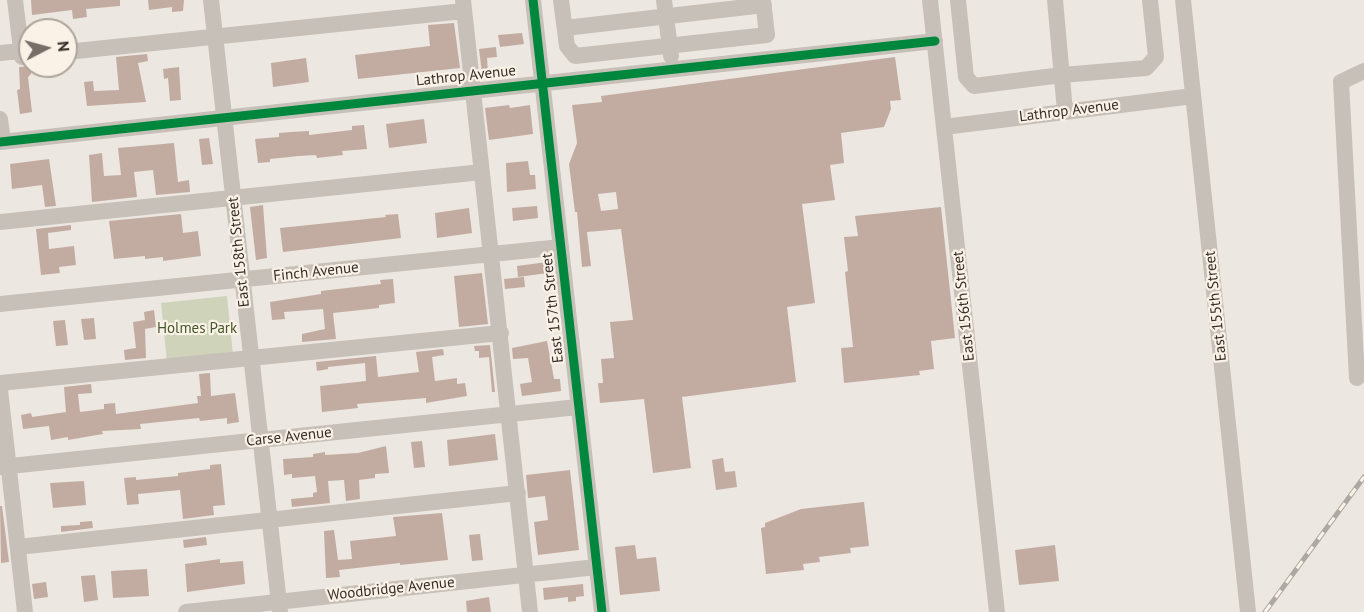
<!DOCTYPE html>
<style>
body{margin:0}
#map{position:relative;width:1364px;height:612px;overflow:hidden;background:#ede7e1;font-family:"PT Sans",sans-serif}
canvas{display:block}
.north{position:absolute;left:18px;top:18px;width:60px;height:60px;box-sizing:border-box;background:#faf2e7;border:2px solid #aca39a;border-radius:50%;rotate:84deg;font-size:16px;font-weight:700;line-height:24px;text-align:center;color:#372d27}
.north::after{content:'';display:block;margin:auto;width:21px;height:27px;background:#776e68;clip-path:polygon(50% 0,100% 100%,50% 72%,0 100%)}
</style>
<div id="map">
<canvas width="1364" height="612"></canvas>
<div class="north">N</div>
</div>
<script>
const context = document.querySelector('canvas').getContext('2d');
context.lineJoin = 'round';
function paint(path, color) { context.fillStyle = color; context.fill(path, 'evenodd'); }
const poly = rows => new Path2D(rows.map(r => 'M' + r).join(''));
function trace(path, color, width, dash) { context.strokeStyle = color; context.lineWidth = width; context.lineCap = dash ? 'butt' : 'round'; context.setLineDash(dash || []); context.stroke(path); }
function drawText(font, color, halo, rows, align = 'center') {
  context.font = font + ' "PT Sans",sans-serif'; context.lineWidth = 4.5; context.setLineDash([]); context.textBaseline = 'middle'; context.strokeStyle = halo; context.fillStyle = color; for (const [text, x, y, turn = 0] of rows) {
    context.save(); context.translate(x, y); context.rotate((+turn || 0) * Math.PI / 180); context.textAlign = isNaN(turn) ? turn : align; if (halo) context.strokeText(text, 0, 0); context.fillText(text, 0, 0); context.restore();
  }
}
paint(poly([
 [227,296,233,355,167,362,161,303]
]), '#ced3ba');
paint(poly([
 [31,0,120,0,120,6,86,9,87,17,73,19,72,10,32,15],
 [148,0,184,0,183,11,172,12,172,7,149,10],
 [454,23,460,68,358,79,355,55,430,46,428,25],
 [522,33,524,44,500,47,498,35],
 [496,47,497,57,487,58,488,73,482,73,479,49],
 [147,54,148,61,138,63,146,102,87,106,84,82,93,81,94,91,119,90,116,57],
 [895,57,901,100,890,101,891,109,884,127,841,133,844,163,830,165,835,200,802,204,815,303,787,307,796,382,682,397,691,468,653,473,644,399,600,403,598,383,603,383,601,359,614,358,610,322,633,320,621,229,587,232,591,266,582,267,577,212,575,212,569,164,577,143,572,105,602,102,601,96],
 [616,192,618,209,601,211,598,194],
 [306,58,309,82,273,87,271,63],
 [31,66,31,74,28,77,32,112,20,114,17,90,20,89,19,67],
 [179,67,181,100,170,101,168,78,164,79,163,69],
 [509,105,510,108,530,105,533,134,489,140,485,108],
 [424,119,427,143,389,148,386,124],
 [364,125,367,149,342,151,343,155,317,158,316,155,299,156,270,159,270,162,258,163,255,139,279,137,279,133,291,132,309,131,309,135,352,130,352,126],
 [209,138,213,164,202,165,199,139],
 [174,143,178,182,189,180,190,192,156,195,153,170,134,172,137,197,92,202,89,155,102,153,104,176,121,175,118,148],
 [49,159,56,206,45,207,42,185,12,189,10,164],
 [528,161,530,175,535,175,536,189,507,192,506,163],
 [263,205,267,258,256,260,250,207],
 [537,206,538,218,513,221,512,208],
 [941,207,955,338,931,341,934,369,919,371,920,375,844,383,841,348,853,347,845,272,848,271,844,237,858,236,855,216],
 [469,208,472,233,437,238,435,213],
 [181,214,183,233,198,231,201,256,163,261,163,257,145,259,145,256,114,259,109,221],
 [398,214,401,238,283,252,280,228,386,217,385,215],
 [71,225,71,230,48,233,49,249,74,246,76,265,59,267,60,273,41,275,36,229],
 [547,262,548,273,518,277,517,266],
 [482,273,488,324,459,327,454,276],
 [524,277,525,287,505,289,504,279],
 [393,279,395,303,379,305,379,308,333,313,336,339,302,342,302,334,325,329,323,309,284,312,285,319,272,320,270,302,321,294,321,291,381,284,380,280],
 [154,310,156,327,145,329,146,358,125,360,124,350,136,348,133,322,145,320,144,312],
 [94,318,96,339,84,340,81,319],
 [65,320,68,345,56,346,53,321],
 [547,341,554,379,560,379,561,391,522,396,520,384,532,382,528,358,513,359,512,348],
 [490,345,495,392,492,392,489,357,479,358,479,351,475,351,474,346],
 [443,349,444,355,432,357,435,381,457,378,457,384,465,383,467,396,426,403,426,398,357,404,358,408,322,412,320,386,366,381,365,363,328,367,328,369,317,371,316,362,376,356,378,377,419,372,416,352],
 [210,373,211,396,235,393,239,422,227,424,227,418,200,421,199,418,140,424,141,429,102,431,103,434,68,440,68,437,51,440,49,426,23,429,21,415,31,413,32,417,66,412,64,387,91,384,92,393,78,394,80,412,104,409,104,404,115,403,116,414,198,403,197,396,201,396,199,374],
 [495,434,498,460,449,466,447,440],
 [422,441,425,467,414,468,411,442],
 [386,446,389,473,375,474,375,478,359,480,360,499,346,501,344,480,328,481,330,503,292,507,291,499,313,497,313,493,317,492,315,476,292,478,292,474,284,475,283,459,313,457,313,454,325,452,325,455,358,453],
 [723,458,725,472,735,471,737,487,716,490,712,460],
 [221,464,225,505,213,506,214,515,183,519,180,490,138,494,139,504,127,505,124,478,136,477,136,480,178,476,178,473,210,469,210,465],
 [570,470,579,550,538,555,534,522,548,520,545,496,528,498,526,475],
 [84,481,86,505,53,508,50,483],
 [864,502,869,546,850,548,851,553,819,557,820,562,803,564,804,570,766,574,761,528,765,527,765,523,801,509],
 [0,506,2,506,9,562,1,563],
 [442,513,448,560,400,565,400,563,339,570,340,577,326,578,324,531,334,530,338,560,352,559,350,541,396,536,393,517],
 [92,521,93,528,61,532,61,526,80,525,80,522],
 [480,534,483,560,472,561,469,535],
 [206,537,207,545,184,548,183,540],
 [635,545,637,559,656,557,660,591,620,595,615,547],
 [1055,545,1059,581,1019,585,1015,550],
 [220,559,220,563,243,561,245,584,187,592,185,564],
 [147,569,149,596,113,598,111,571],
 [95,575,98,600,84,602,81,576],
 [46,582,48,597,34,599,32,584],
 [583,584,584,596,576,597,576,601,568,602,568,597,544,600,543,588],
 [489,597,491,612,467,612,466,601]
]), '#c2aca2');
trace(poly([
 [15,0,22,57,30,56],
 [211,0,280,612],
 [463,0,530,612],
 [533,0,602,612],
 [561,0,567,46,575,56,767,35,763,0],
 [664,0,671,56],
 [930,0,997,612],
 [958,0,966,77,974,86,1062,75,1146,68,1156,57,1150,0],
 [1055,0,1065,111],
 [1183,0,1248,612],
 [565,28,764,5],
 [66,52,464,11],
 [0,53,21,51],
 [0,119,3,141],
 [944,127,1193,96],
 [0,142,935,41],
 [0,222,482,172],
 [0,304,561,247],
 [1357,378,1341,82,1364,71],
 [0,383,501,333],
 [0,390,25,612],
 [0,467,578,407],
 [18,547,518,493],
 [186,612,596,567]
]), '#c7c0b9', 16);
const rail = poly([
 [1265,612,1364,477]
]);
trace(rail, '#aea8a3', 5);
trace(rail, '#faf2e7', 3, [9]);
trace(poly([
 [533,0,602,612],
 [0,142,935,41]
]), '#00873e', 9);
drawText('15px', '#372d27', '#faf2e7', [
 ["Lathrop Avenue",466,76,-6],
 ["Lathrop Avenue",1069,111,-7],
 ["East 158th Street",239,252,-96],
 ["Finch Avenue",316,272,-6],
 ["East 156th Street",964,306,-96],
 ["East 155th Street",1216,306,-96],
 ["East 157th Street",553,308,-96],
 ["Carse Avenue",289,437,-6],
 ["Woodbridge Avenue",391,589,-6]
]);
drawText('15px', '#45572a', '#faf2e7', [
 ["Holmes Park",197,329]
]);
</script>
